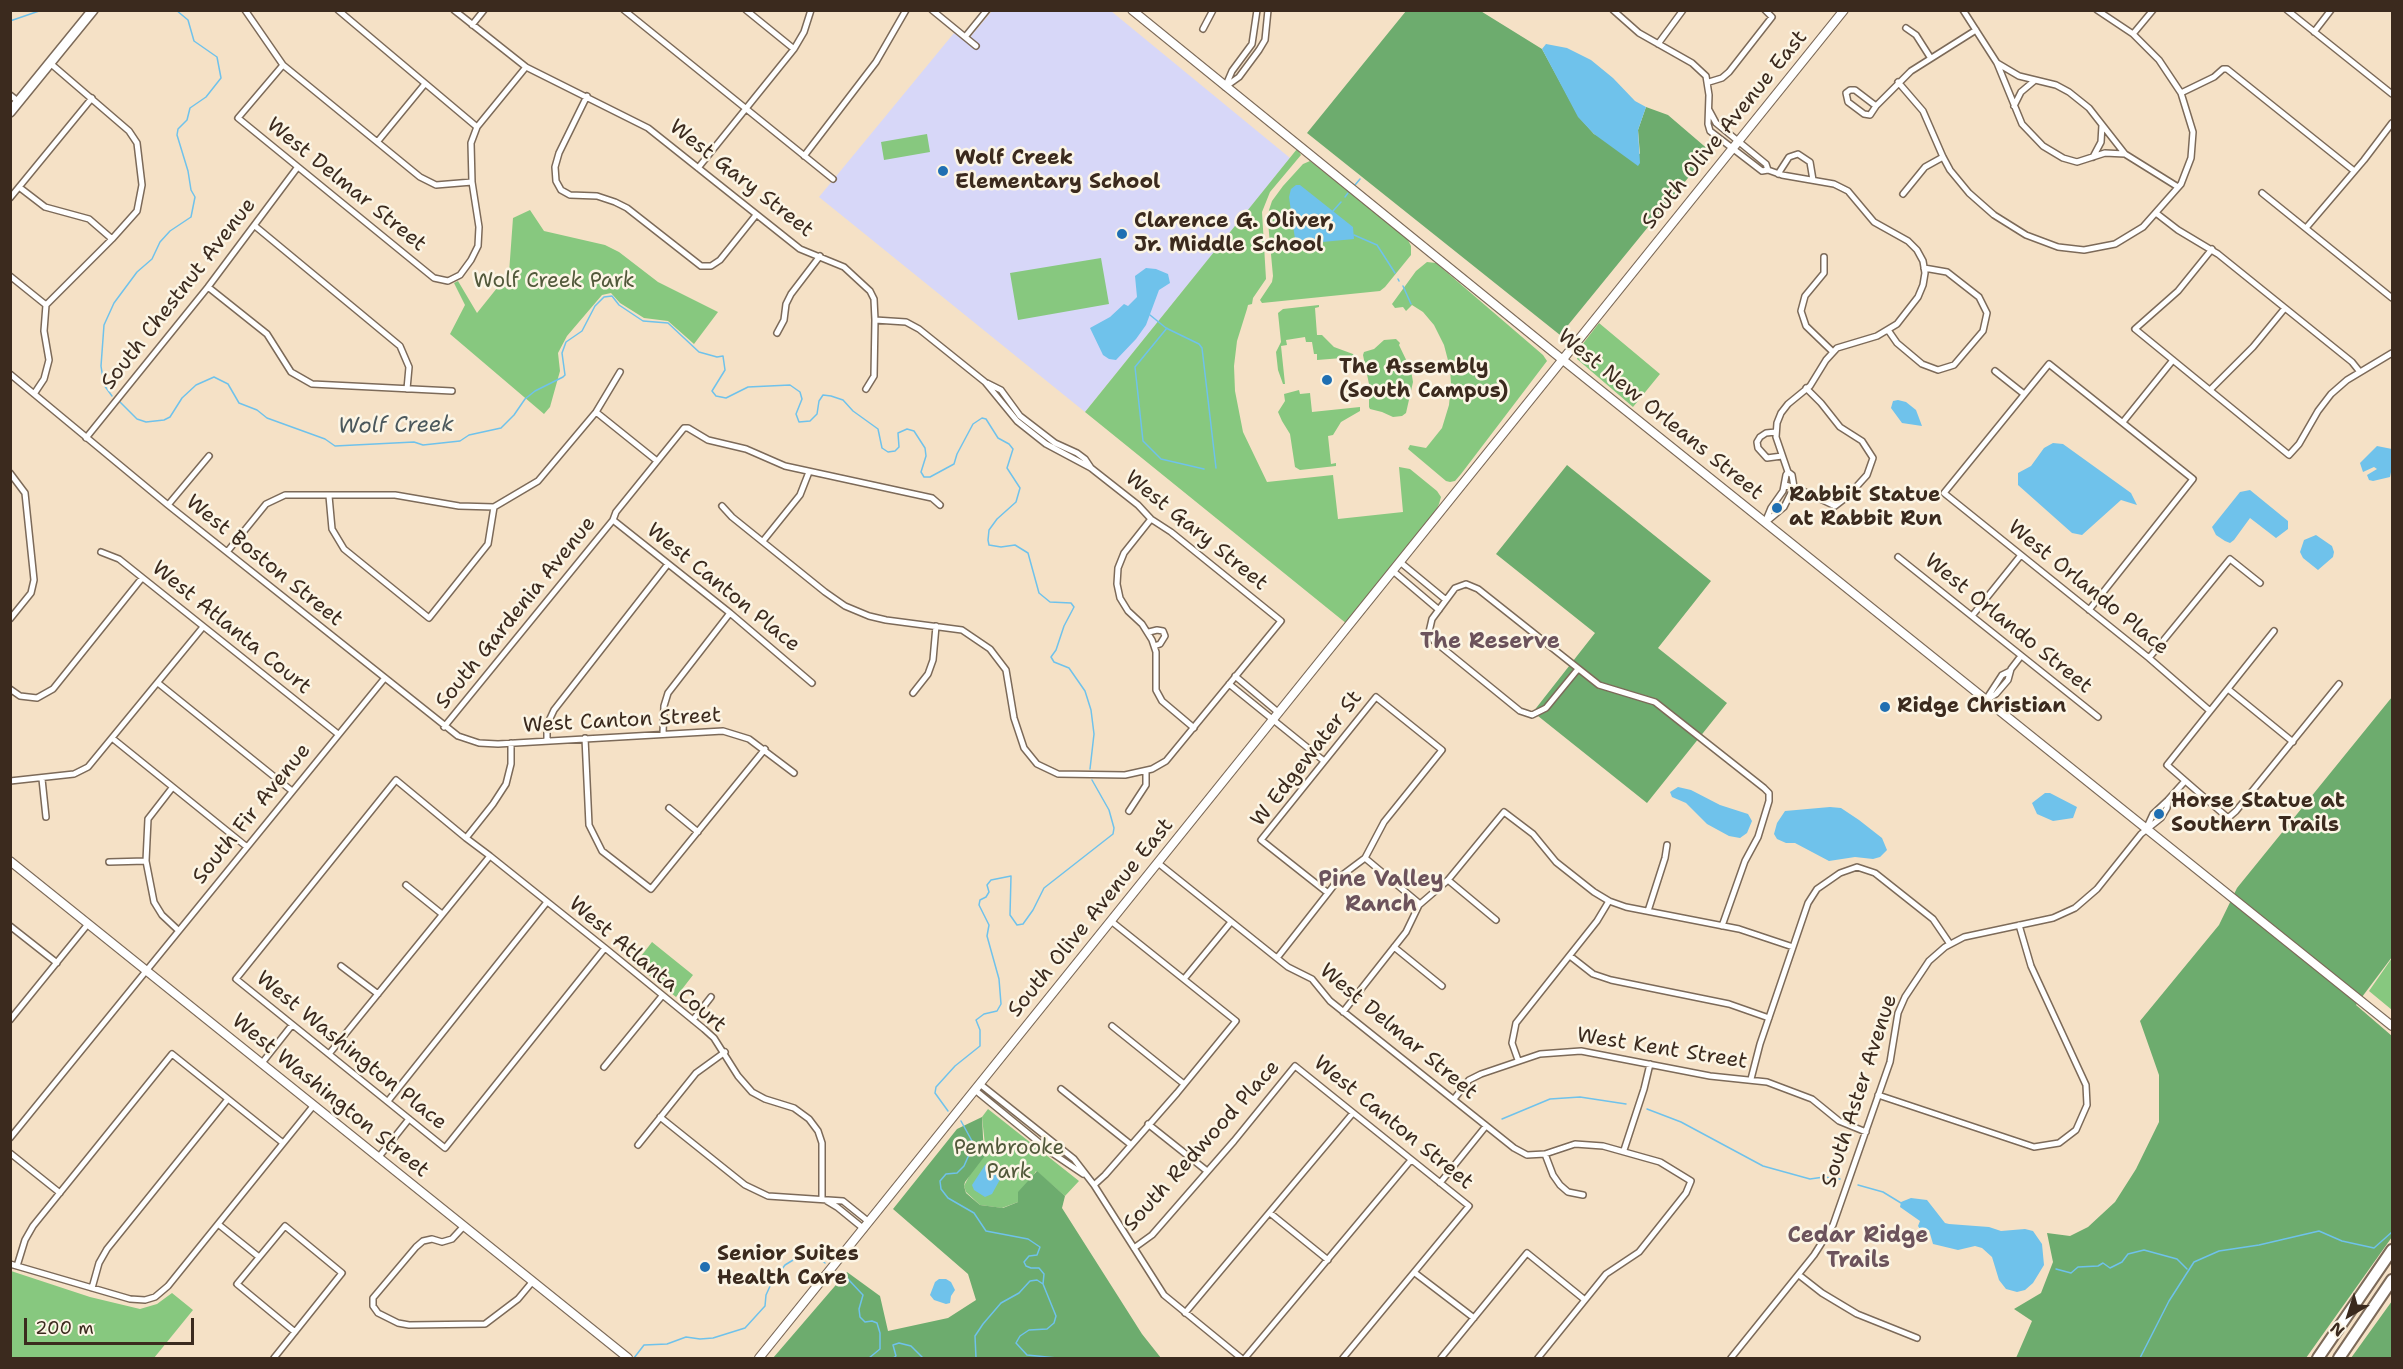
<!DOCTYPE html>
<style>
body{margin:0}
#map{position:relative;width:2403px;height:1369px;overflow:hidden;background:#f5e1c6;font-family:"Shantell Sans",sans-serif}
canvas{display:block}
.frame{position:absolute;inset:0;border:12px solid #3b2a1e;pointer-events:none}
.north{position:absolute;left:2319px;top:1285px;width:60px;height:60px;-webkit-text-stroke:4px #fcf5e5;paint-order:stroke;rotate:219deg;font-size:16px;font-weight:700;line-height:24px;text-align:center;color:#3b2a1e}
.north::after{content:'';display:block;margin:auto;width:21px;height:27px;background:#3b2a1e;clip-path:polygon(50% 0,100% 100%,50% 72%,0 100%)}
.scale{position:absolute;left:24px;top:1318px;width:170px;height:27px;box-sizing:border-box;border:3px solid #3b2a1e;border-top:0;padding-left:8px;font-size:18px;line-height:21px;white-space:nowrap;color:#3b2a1e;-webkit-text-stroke:4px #fcf5e5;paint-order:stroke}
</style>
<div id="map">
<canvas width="2403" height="1369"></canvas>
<div class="frame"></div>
<div class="north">N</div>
<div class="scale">200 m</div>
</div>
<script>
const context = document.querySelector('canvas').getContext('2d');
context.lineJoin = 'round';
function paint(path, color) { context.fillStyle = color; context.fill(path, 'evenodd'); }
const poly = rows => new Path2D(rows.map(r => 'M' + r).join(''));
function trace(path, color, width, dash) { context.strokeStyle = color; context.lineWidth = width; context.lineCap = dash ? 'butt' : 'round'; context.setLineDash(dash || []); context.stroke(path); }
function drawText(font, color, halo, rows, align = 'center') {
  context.font = font + ' "Shantell Sans",sans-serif'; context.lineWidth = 5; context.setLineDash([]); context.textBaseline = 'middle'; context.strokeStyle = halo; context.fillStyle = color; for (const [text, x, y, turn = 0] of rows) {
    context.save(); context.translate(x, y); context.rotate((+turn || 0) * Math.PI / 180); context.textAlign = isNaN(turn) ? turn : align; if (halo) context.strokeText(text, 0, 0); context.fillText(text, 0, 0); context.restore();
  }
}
paint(poly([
 [992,11,1111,11,1290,158,1085,412,819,197,954,33,966,42]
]), '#d7d7f8');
paint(poly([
 [927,134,930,152,884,160,881,142],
 [1297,149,1301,155,1270,192,1262,212,1266,279,1253,298,1252,304,1248,305,1247,309,1237,341,1234,366,1235,391,1243,432,1267,482,1333,475,1338,519,1403,512,1399,467,1410,469,1437,491,1441,497,1439,504,1432,519,1347,624,1085,412],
 [1310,161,1407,238,1411,246,1411,255,1385,287,1380,291,1262,303,1260,300,1272,282,1273,276,1268,222,1269,210,1272,201,1283,186,1303,164],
 [530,210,544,231,605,245,619,252,658,282,718,312,694,344,668,321,644,318,620,303,611,293,602,295,567,336,558,353,560,371,550,407,544,414,450,334,465,305,454,283,458,281,477,313,509,273,513,218],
 [1101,258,1109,304,1018,320,1010,273],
 [1427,262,1436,263,1543,355,1547,361,1461,474,1455,481,1450,482,1446,481,1408,449,1410,445,1426,448,1442,428,1449,405,1451,384,1450,368,1444,345,1434,325,1423,312,1412,305,1406,311,1403,307,1395,308,1392,304,1416,271],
 [1319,305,1319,307,1315,308,1317,335,1322,335,1334,347,1353,354,1355,357,1317,360,1317,354,1314,354,1312,342,1306,342,1305,337,1286,340,1287,345,1281,346,1285,384,1283,384,1278,370,1276,352,1281,342,1278,313,1283,309],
 [1599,323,1660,374,1633,407,1577,359,1578,350],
 [1396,339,1400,343,1399,345,1411,370,1413,382,1406,413,1402,416,1393,417,1382,412,1370,409,1369,407,1369,384,1363,355,1364,352,1374,349,1384,340],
 [1299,390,1300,394,1310,393,1312,412,1360,407,1360,411,1341,422,1333,435,1328,436,1331,464,1336,463,1336,466,1300,470,1295,467,1290,434,1282,421,1278,412,1285,401,1284,394],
 [652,942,693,975,676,997,635,964],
 [2392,958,2392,1010,2369,991],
 [988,1109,1079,1181,1065,1196,1036,1171,1018,1202,1002,1208,980,1205,966,1192,964,1186,985,1145,982,1117],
 [11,1271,90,1297,140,1309,157,1304,172,1293,193,1310,154,1358,11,1358]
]), '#87c87f');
paint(poly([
 [1479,10,1542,49,1579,117,1594,134,1640,154,1638,130,1646,107,1668,115,1710,151,1560,335,1307,133,1406,11],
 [1567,465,1711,581,1658,648,1727,703,1647,803,1533,712,1595,633,1496,554],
 [2392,697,2392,957,2356,1005,2392,1036,2392,1237,2306,1358,2016,1358,2032,1321,2014,1309,2041,1293,2053,1262,2047,1233,2070,1236,2088,1227,2115,1202,2136,1169,2159,1122,2159,1075,2140,1021,2219,925,2237,888],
 [982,1117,984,1157,965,1182,964,1186,966,1193,980,1205,1003,1208,1018,1202,1018,1192,1037,1171,1065,1196,1062,1208,1142,1334,1161,1358,773,1358,847,1272,880,1296,888,1331,948,1318,976,1300,968,1274,893,1209,957,1129],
 [2392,1301,2392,1358,2351,1358]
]), '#6dac6e');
paint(poly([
 [1546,44,1567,48,1591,60,1613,78,1635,101,1646,107,1638,130,1640,163,1638,166,1594,134,1578,117,1542,49],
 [1296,185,1300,185,1353,227,1354,239,1301,244,1295,239,1289,197,1291,189],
 [1146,268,1156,269,1168,274,1170,283,1159,290,1146,325,1136,339,1116,360,1109,359,1103,355,1090,328,1110,317,1124,304,1128,306,1137,297,1135,276],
 [1898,400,1906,402,1916,410,1922,426,1902,423,1891,408,1893,401],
 [2053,443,2063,444,2131,493,2137,505,2121,500,2082,535,2072,533,2018,485,2018,473,2031,466,2044,448],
 [2377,446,2392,449,2392,467,2390,477,2373,481,2369,480,2367,475,2377,469,2374,467,2363,472,2360,463],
 [2250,490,2288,521,2288,529,2276,538,2250,518,2234,540,2230,543,2225,541,2216,535,2212,527,2240,492],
 [2316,535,2332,546,2334,552,2333,557,2318,570,2303,558,2300,552,2304,540],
 [1678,787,1691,790,1720,805,1748,814,1752,821,1747,833,1740,838,1729,836,1707,824,1686,803,1672,797,1670,792],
 [2045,793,2050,793,2077,807,2073,818,2053,821,2037,814,2032,803],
 [1830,807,1841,808,1859,820,1882,838,1887,850,1880,857,1873,859,1855,857,1829,861,1795,843,1786,843,1777,839,1774,834,1777,823,1785,811],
 [990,1162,1001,1170,1003,1174,992,1194,985,1197,974,1190,972,1185,985,1165],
 [1911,1198,1927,1200,1945,1223,1949,1224,1989,1227,2001,1231,2025,1229,2033,1231,2042,1244,2044,1265,2033,1283,2025,1290,2017,1292,2006,1289,1999,1280,1992,1257,1982,1248,1975,1246,1958,1250,1933,1244,1929,1230,1920,1229,1918,1226,1920,1221,1900,1207,1901,1202],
 [939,1279,946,1279,951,1282,955,1290,951,1296,950,1303,946,1304,934,1300,930,1295,935,1282]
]), '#6fc2eb');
trace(poly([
 [10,21,42,10],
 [1355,185,1360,179],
 [1345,197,1348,193],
 [1333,211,1341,202],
 [1354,235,1377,245,1395,273],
 [1398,279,1399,281],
 [1403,286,1411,304],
 [1150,315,1166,328,1199,344,1202,348,1216,468],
 [1167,328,1135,367,1143,441,1161,459,1204,469],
 [112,396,104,385,101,366,104,325,114,303,137,272,152,259,160,242,170,231,191,217,195,197,191,190,188,171,177,135,178,129,187,120,190,108,206,97,221,78,217,57,194,41,188,20,176,10],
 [120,402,137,419,146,422,164,420,170,417,182,398,196,385,214,377,228,384,239,403,257,410,267,418,325,439,335,446,414,442,423,445,460,441,469,435,501,428,514,415,525,399,535,391,563,377,565,375,562,353,566,342,582,331,595,306,604,297,612,296,619,305,643,321,668,323,699,352,717,357,723,356,725,370,712,391,716,396,726,398,748,387,790,385,800,392,802,399,796,414,799,422,810,421,817,414,819,401,823,395,831,396,843,400,853,411,878,429,882,448,888,452,895,451,899,447,898,433,907,429,914,431,925,448,926,456,921,472,924,477,930,477,954,464,957,454,973,424,982,418,986,419,998,438,1009,444,1013,449,1007,468,1020,488,1016,502,997,519,989,530,988,540,989,545,1001,547,1015,545,1028,553,1039,593,1050,602,1071,603,1074,607,1064,626,1056,650,1051,657,1054,662,1069,668,1085,691,1091,710,1094,734,1090,769],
 [1647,1109,1681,1122,1763,1166,1810,1179,1824,1177,1840,1179],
 [948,1111,935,1093,936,1087,955,1066,980,1046,980,1030,976,1020,984,1014,997,1011,1001,1004,999,979,987,936,989,925,979,905,980,900,986,897,989,892,987,885,991,880,1011,876,1010,915,1017,925,1023,924,1033,910,1044,888,1113,834,1114,828,1109,810,1092,780],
 [1502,1119,1550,1099,1580,1097,1626,1104],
 [961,1121,972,1141,968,1157,964,1166,957,1173,946,1174,940,1181,941,1189,948,1198,974,1213,986,1231,1028,1239,1040,1247,1037,1255,1029,1256,1024,1262,1026,1266,1031,1268,1039,1268,1044,1274,1043,1284],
 [2392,1172,2392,1187],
 [1858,1185,1883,1192,1901,1203],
 [2056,1269,2071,1273,2078,1267,2098,1266,2103,1263,2110,1268,2122,1262,2128,1254,2144,1250,2177,1259,2187,1269],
 [839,1274,847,1278,863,1295,859,1309,860,1317,865,1322,872,1321,877,1323,880,1333,880,1349,869,1358],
 [634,1358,644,1345,667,1344,686,1337,700,1339,713,1338,745,1328,765,1306,766,1295,771,1284,785,1265,798,1257,819,1259,825,1263],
 [893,1358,896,1356,893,1345,899,1343,911,1346,923,1358],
 [976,1358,975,1336,983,1324,1001,1303,1019,1293,1030,1281,1037,1280,1043,1284,1056,1316,1054,1323,1047,1329,1029,1330,1020,1336,1016,1343,1027,1355,1057,1358],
 [2140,1358,2169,1301,2194,1262,2219,1251,2259,1245,2319,1231,2342,1241,2374,1248,2392,1232]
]), '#6fc2eb', 1.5);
const street = poly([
 [245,10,283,65,420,177,436,185,472,182],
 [338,10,477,127],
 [454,10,526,67,648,128,800,249,844,267,870,291,874,299,875,320,906,322,919,329,985,382,1017,421,1046,444,1091,468,1138,505,1151,519,1171,532,1281,621,1166,761,1152,769,1125,775,1058,774,1037,764,1024,748,1014,718,1006,670,990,649,962,630,886,620,869,616,845,606,825,592,732,517,722,506],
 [624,10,833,179],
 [746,10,794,49],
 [932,10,976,46],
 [1613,10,1639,33,1692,63,1706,76,1709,95,1708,124,1710,131,1762,171,1768,170,1782,175,1834,184,1848,191,1874,222,1908,241,1917,250,1923,261,1925,273,1923,285,1918,297,1897,324,1877,336,1837,348,1826,360,1810,386,1788,404,1781,413,1777,423,1776,437,1788,472,1792,475,1794,487,1784,507,1766,522],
 [1963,10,1997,63,2022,124,2043,146,2063,158,2077,162,2105,153,2125,154],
 [2287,10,2392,94],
 [472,25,484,10],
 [1906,28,1916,35,1930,57],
 [1203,29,1213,10],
 [2314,32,2331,10],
 [2133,34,2153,10],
 [965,37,987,10],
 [1658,44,1683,10],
 [1997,63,2019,76,2056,85,2069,92,2089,108,2125,154,2178,187],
 [283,65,238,118,434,278,448,281,460,275,471,260,478,246,479,227,472,182,471,143,477,127,526,67],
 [1709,82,1722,78,1729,72,1772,17,1765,10],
 [1898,82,1923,111,1943,157,1950,170,1969,193,1994,215,2026,235,2058,247,2084,250,2115,244,2143,227,2181,184,2191,158,2193,132,2181,93,2159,60,2133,34,2097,10],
 [1226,85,1232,71,1252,44,1257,10],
 [1225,87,1239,77,1259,50,1265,40,1268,10],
 [2181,93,2214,77,2223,69,2227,69,2353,170],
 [10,95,19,102],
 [587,96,559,153,555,167,556,181,561,190,570,195,597,196,615,202,627,208,701,266,711,266,720,260,756,215],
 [1876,106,1855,90,1850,90,1846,93,1848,102,1864,114,1870,115,1876,106,1911,71,1976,30],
 [2014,106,2021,92,2034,81],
 [1709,110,1716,123,1766,164,1768,170],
 [378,141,424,85],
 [804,156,876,62,906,10],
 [2093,157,2101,142,2102,125],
 [698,168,794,49,804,32,811,10],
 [1778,174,1789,157,1798,154,1810,162,1813,180],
 [19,187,45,207,89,219,112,239],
 [2262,193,2392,298],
 [1903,194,1925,167,1943,157],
 [10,198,92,98],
 [2156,213,2178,230,2218,254,2352,362,2360,372],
 [255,226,400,346,409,367,407,389],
 [2306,228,2364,160,2392,123],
 [2212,249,2178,291,2135,329,2289,455,2299,444,2318,411,2331,394,2347,380,2392,353],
 [1824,257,1824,273,1805,296,1801,311,1806,326,1833,352],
 [10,276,46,305],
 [208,287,267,334,291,372,312,384,452,391],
 [1888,330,1897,343,1922,364,1938,370,1954,365,1983,331,1987,313,1979,297,1947,272,1924,268],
 [777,333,784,320,786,304,791,294,820,256],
 [1995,371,2024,394],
 [10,374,168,505,458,736,479,743,498,744,723,731,749,739,794,773],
 [987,383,1001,390,1020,416,1055,443,1077,453,1085,459,1091,468],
 [866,389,874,376,875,320],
 [2210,390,2253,347,2285,308],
 [34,394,44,379,49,360,44,331,46,305,112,239,137,211,142,185,137,143,129,131,50,63],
 [596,412,657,461],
 [2123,422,2173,360],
 [1776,432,1766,433,1760,437,1757,442,1758,448,1767,458,1782,456],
 [86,438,208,287,297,168],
 [10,473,25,493,34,580,31,593,10,619],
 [1785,485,1799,489,1835,506,1848,496,1867,475,1873,458,1862,441,1840,427,1821,403,1806,388],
 [329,496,332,529,344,549,429,618,488,544,494,507],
 [168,505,209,456],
 [1151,519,1124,553,1118,568,1117,584,1120,598,1128,611,1142,624,1152,640,1156,652,1156,690,1162,701,1194,728],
 [613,520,730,613,812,683],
 [1766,520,1771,508,1783,491,1786,475,1788,472],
 [763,541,800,495,809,472],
 [101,552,119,559,338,734],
 [227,552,266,504,285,495,395,495,459,506,494,507,538,481,596,412,620,372],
 [1898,557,2098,717],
 [1400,562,1446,600],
 [1393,571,1439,610],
 [2089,610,2193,479,2049,364,1944,493,2149,658,2210,711],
 [1972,616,2021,555],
 [2274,631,2167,765,2228,818,2236,811,2339,684],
 [1149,632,1157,630,1163,631,1165,636,1160,644,1154,646],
 [2149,658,2230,559,2260,583],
 [1578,669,1546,708,1532,715,1520,711,1434,641,1429,632,1432,619,1455,588,1466,584,1478,589,1599,685,1655,702,1764,788,1769,793,1769,801,1758,837,1745,861,1722,926],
 [1235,676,1279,713],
 [158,683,292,791],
 [1229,684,1324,761],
 [10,689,20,696,37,698,53,689,142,578],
 [2228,689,2293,742],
 [913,693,928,674,933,660,936,626],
 [1987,698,2002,675,2010,671],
 [1987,700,1996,694,2008,680,2011,669,2021,656],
 [444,727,613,520,616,512,684,428,688,428,708,440,746,449,785,466,932,498,940,505],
 [663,733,664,706,668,693,730,613],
 [112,738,247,847],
 [585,738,589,825,602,851,651,889,765,749],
 [547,741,547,725,554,710,668,564],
 [42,779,46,817],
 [10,781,74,774,88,767,203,627],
 [172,788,148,819,146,861,154,902,162,915,178,930],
 [669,808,698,832],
 [1129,811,1146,785,1146,771],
 [2147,827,2153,814,2168,800,2185,781],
 [466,838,493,804,506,784,511,764,511,743],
 [1365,858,1420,904],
 [109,862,146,861],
 [1158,863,1288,967,1312,979,1330,1001,1514,1148,1527,1155,1545,1154,1553,1175,1560,1185,1568,1192,1583,1195],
 [1448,880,1496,920],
 [406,885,442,914],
 [1648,911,1665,858,1667,845],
 [10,926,57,963],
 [1394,947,1442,986],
 [605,948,445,1148,236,979,396,780,466,838,490,856,605,948,704,1029,714,1038,738,1076,752,1092,765,1099,794,1108,809,1119,818,1131,822,1143,822,1199],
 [1570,956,1593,974,1611,980,1729,1004,1769,1018],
 [1277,958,1328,893,1341,876,1365,858,1384,822,1442,750,1376,697,1261,840,1328,893],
 [341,966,378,994],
 [1184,979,1231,922],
 [1343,1012,1406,932,1419,905,1448,880,1504,812,1533,834,1556,862,1594,892,1609,901,1626,907,1739,929,1793,947],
 [10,1020,88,924],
 [693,1020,711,997],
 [1112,1026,1184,1084],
 [329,1054,490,856],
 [1518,1060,1512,1043,1516,1023,1597,921,1609,901],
 [262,1063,292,1025],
 [604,1067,662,996],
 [1751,1079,1760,1044,1808,903,1817,889,1840,873,1857,867,1875,873,1933,919,1950,944],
 [980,1084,1074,1159,1094,1185,1164,1295,1241,1358],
 [1061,1089,1130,1144],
 [975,1090,1052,1153,1083,1174],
 [1878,1095,2034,1147,2059,1143,2076,1130,2087,1105,2086,1085,2031,966,2019,925],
 [1454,1099,1469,1080,1481,1074,1540,1054,1581,1051,1710,1076,1767,1082,1812,1099,1839,1121,1866,1132],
 [388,1101,547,902],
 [660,1117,745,1185,768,1196,843,1201,869,1222],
 [1148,1124,1207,1171],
 [10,1138,384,679],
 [638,1145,696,1073,725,1052],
 [1624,1150,1644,1089,1650,1064],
 [10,1153,60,1193],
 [378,1158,409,1119],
 [1440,1183,1486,1126],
 [1094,1185,1105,1175,1177,1093,1236,1021,1111,921],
 [827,1201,837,1207,864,1229],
 [1270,1213,1328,1260],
 [218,1224,259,1257],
 [464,1226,452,1239,442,1242,432,1239,423,1241,416,1247,373,1298,373,1306,378,1313,398,1323,409,1325,485,1324,518,1299,533,1281],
 [1134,1248,1152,1235,1234,1141,1295,1066,1469,1206,1343,1358],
 [10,1264,130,1299,145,1300,155,1297,168,1286,314,1105],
 [17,1266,25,1240,33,1226,172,1054,283,1143],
 [1415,1273,1474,1318],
 [1799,1275,1822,1293,1857,1314,1917,1338],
 [92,1288,99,1263,107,1249,228,1099],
 [1185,1313,1353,1113],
 [274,1358,342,1273,285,1226,237,1284,295,1332],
 [1245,1358,1411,1160],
 [1441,1358,1527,1253,1585,1300],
 [1538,1358,1606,1274,1639,1252,1686,1193,1691,1181,1660,1162,1603,1146,1575,1144,1545,1154],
 [1731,1358,1814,1255,1833,1225,1890,1062,1898,1013,1905,997,1929,961,1945,947,1964,937,2053,918,2075,908,2097,889,2141,834,2161,818,2167,808,2168,800]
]);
const secondary = poly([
 [1132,10,1553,352,2392,1026],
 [10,861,628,1358],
 [759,1358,1844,10]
]);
const primary = poly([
 [10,112,93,10]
]);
const highway = poly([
 [2318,1358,2392,1250],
 [2339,1358,2392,1280]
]);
trace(street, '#7c6a59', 8);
trace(secondary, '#7c6a59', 10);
trace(primary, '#7c6a59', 12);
trace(highway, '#7c6a59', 14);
trace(street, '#fff', 5);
trace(secondary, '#fff', 8);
trace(primary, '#fff', 9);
trace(highway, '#fff', 10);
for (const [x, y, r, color] of [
 [943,171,6,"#1f6fb2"],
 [1122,234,6,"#1f6fb2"],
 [1327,380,6,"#1f6fb2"],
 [1777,508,6,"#1f6fb2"],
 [1885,707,6,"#1f6fb2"],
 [2159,814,6,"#1f6fb2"],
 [705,1267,6,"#1f6fb2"]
]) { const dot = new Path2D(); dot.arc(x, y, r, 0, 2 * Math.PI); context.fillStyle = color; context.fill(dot); trace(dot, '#fcf5e5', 2); }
drawText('21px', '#3b2a1e', '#fcf5e5', [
 ["South Olive Avenue East",1725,130,-51],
 ["West Gary Street",741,179,38],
 ["West Delmar Street",346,185,39],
 ["South Chestnut Avenue",179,294,-52],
 ["West New Orleans Street",1660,415,39],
 ["West Gary Street",1196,531,39],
 ["West Boston Street",264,561,39],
 ["West Canton Place",723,588,39],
 ["West Orlando Place",2088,588,39],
 ["South Gardenia Avenue",516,613,-51],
 ["West Orlando Street",2008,624,39],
 ["West Atlanta Court",231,628,39],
 ["West Canton Street",622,721,-3],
 ["W Edgewater St",1307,759,-52],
 ["South Fir Avenue",252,814,-51],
 ["South Olive Avenue East",1091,918,-51],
 ["West Atlanta Court",647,965,40],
 ["West Delmar Street",1398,1032,40],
 ["West Kent Street",1662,1049,9],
 ["West Washington Place",351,1051,39],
 ["South Aster Avenue",1860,1091,-72],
 ["West Washington Street",330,1096,39],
 ["West Canton Street",1393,1123,39],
 ["South Redwood Place",1202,1146,-48]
]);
drawText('bold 21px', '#3b2a1e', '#fcf5e5', [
 ["Wolf Creek",955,159],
 ["Elementary School",955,183],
 ["Clarence G. Oliver,",1134,222],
 ["Jr. Middle School",1134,246],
 ["The Assembly",1339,368],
 ["(South Campus)",1339,392],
 ["Rabbit Statue",1789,496],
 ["at Rabbit Run",1789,520],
 ["Ridge Christian",1897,707],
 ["Horse Statue at",2171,802],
 ["Southern Trails",2171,826],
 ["Senior Suites",717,1255],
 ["Health Care",717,1279]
], 'left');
drawText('21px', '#52593b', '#fcf5e5', [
 ["Wolf Creek Park",554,282],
 ["Pembrooke",1009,1149],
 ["Park",1009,1173]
]);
drawText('italic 22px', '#4b585c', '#fcf5e5', [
 ["Wolf Creek",396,426,-1]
]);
drawText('bold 22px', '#6c535c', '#fcf5e5', [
 ["The Reserve",1490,642],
 ["Pine Valley",1381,880],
 ["Ranch",1381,905],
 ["Cedar Ridge",1858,1236],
 ["Trails",1858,1261]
]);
</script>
